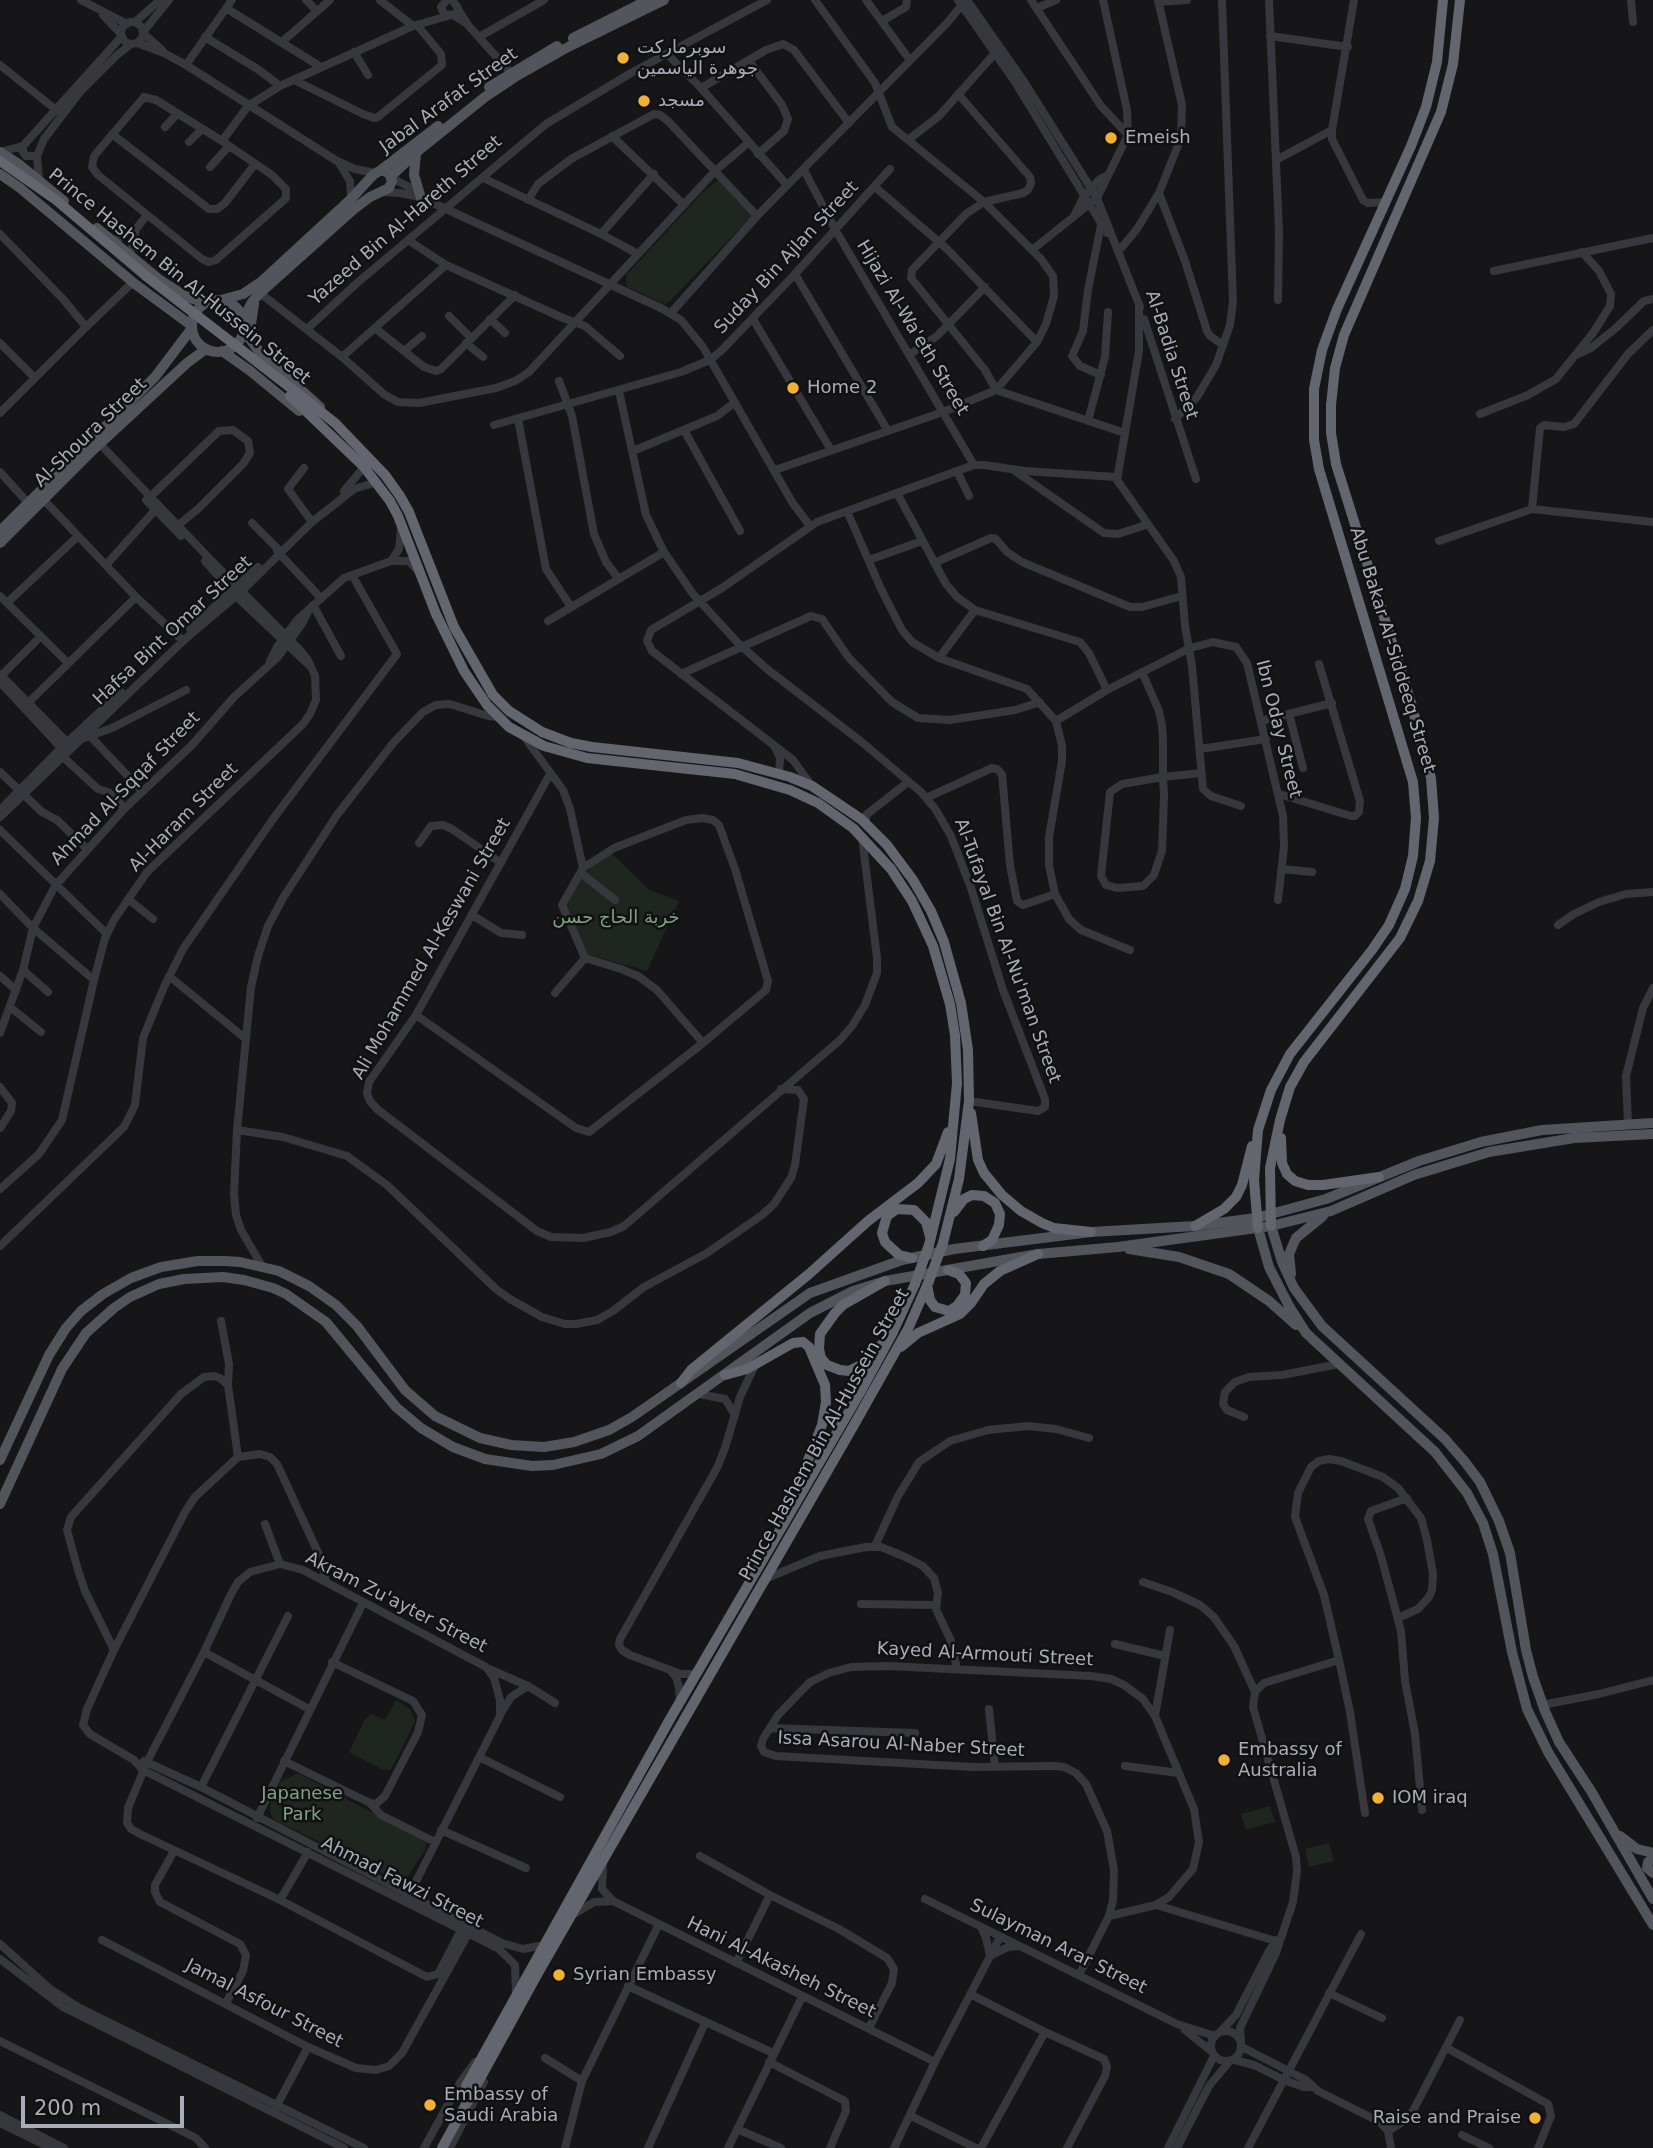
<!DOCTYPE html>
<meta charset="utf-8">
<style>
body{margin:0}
#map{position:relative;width:1653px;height:2148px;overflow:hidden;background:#161618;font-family:"DejaVu Sans",sans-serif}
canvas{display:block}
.scale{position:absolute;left:21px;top:2096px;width:163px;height:32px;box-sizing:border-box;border:4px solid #a8adb8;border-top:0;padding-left:9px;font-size:21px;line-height:24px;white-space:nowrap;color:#a8adb8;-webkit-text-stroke:5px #111113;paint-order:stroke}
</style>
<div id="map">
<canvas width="1653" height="2148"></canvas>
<div class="scale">200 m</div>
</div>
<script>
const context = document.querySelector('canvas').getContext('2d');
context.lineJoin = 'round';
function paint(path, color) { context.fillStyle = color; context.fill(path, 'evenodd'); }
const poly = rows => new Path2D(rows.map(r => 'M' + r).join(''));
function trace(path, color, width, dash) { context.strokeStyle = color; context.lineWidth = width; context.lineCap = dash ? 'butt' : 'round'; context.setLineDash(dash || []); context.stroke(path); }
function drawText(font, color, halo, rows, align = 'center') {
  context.font = font + ' "DejaVu Sans","Noto Naskh Arabic",sans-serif'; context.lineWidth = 5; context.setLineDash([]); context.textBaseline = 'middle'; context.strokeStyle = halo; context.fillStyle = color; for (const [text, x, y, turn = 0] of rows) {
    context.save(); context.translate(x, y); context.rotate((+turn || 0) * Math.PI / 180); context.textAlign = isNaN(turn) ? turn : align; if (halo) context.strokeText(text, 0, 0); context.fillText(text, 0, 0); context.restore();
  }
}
paint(poly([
 [718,180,752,216,669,302,665,304,627,287,626,275,631,270,705,190],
 [606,848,648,889,679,901,647,971,586,954,563,903],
 [396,1700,410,1709,415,1720,414,1724,391,1770,383,1770,349,1752,365,1719,371,1714,385,1720],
 [298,1773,427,1842,425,1850,406,1879,396,1880,273,1819,270,1811,271,1800,281,1781],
 [1270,1806,1275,1822,1246,1830,1241,1814],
 [1329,1843,1334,1861,1309,1867,1305,1849]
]), '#1e261f');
trace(poly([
 [81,0,127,24],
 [306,0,317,11],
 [380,0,413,26],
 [447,0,441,7,444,14,453,15,466,23],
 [452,0,458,8,456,13],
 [815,0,875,83,892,127,984,202,1041,259,1053,276,1054,296,1046,324,1037,342,996,390],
 [866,0,909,59],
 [958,0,1015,82,1107,233],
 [967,0,1023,80,1097,198,1140,307],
 [1031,0,1101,106,1128,135],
 [1269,0,1279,231,1278,300],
 [1354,0,1332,130,1332,139,1363,200,1368,203,1386,202],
 [1631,0,1633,22],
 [1158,2,1187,0],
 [226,8,321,67],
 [1037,8,1056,0],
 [458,9,468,25,510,72],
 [103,15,121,34],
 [882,21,906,7,907,0],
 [135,22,160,0],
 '121 33a11 11 0 1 1 22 0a11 11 0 1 1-22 0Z',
 [143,32,169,0],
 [143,33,162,50],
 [1270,36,1348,47],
 [205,37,259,70,280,86],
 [479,37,544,0],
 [282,42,330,0],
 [137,43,164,53,186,65,337,161,355,169,375,173],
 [354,52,368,75],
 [667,54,701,88,787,185],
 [749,61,782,105,788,119,784,131,758,154],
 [0,65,60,113],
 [186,65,232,0],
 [294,80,363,114,374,118,378,117,442,65,441,54,417,25],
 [701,88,766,50,783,44,794,50,849,123],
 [959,95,1030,177,1031,183,1028,190,1023,193,984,202,967,213,912,270,911,278,985,370,996,390],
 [144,97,156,100,222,141,272,175,286,189,286,198,283,201,216,260,209,262,202,259,98,175,92,167,94,156,144,97],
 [165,127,177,114],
 [112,134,209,209,217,209,225,203,255,164],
 [612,136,684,205],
 [908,140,939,116,997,51],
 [222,141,248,106,280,86,413,26,448,16],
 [189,142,202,129],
 [23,146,23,152,26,156,37,156],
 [0,152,23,146,122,36],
 [1276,160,1332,130],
 [339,163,350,181,351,199],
 [210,167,229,146],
 [804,170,836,231,974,465],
 [392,178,411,188,418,195],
 [483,178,601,234,638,254],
 [39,179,37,156,44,139,80,92,116,56,131,44],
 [875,187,947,249,1037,342],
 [381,192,400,193,420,197,661,308,681,320,703,347,792,502,810,526],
 [1159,193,1185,261,1207,331,1210,336,1223,345],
 [528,200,538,184,571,159,654,114,660,115,668,121,757,216],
 [1075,214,1084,196,1100,179,1106,176],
 [1101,225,1088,290,1083,331,1072,356,1080,366,1101,375],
 [0,234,63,299,86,327,0,413],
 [601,234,654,174],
 [408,240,446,265,563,318,585,326,620,356],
 [113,241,136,229],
 [1032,250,1097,198,1128,135,1127,110,1103,0],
 [1118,252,1137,229,1159,193,1181,138,1182,105,1158,0],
 [130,255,136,229,147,215],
 [1494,271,1653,238],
 [795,274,888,431],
 [260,293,342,357,385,395,398,402,419,403,496,388,515,381,529,372,715,171,748,143],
 [1139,304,1139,351,1117,480,1174,561,1181,577,1185,626,1192,666,1203,789,1211,796,1241,806],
 [671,313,757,216,947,23,966,0],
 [449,316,471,338],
 [490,319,505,333],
 [753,319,831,450],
 [1144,319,1196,479],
 [86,327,133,282],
 [375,328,424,367,436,371,441,369,515,295],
 [307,329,357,283,546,124,631,73,767,0],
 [0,343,35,378],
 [466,343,483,357],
 [404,351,422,336],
 [1578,354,1591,348,1616,328,1644,301,1653,299],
 [909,355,937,336,985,287],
 [342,357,446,265],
 [559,381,572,416,594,534,606,562,618,578],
 [619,391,646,515,664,552,693,594,738,643,767,669,863,743,921,792,936,810,951,836,971,888,1003,990,1045,1099,1045,1107,1038,1111,969,1101],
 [1480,414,1528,395,1556,379,1593,333,1610,306,1611,294,1599,271,1582,252],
 [518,419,546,569,571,607],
 [1175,419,1197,397,1216,365,1230,325,1233,302,1222,0],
 [1088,421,1105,357,1108,312],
 [494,425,681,372,710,360,722,350,795,274,890,169],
 [684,430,740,531],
 [633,451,717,416,734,403],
 [304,468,288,489,312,522],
 [775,470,943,412,996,390,1125,433],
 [957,471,969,496],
 [1015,471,1104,533,1118,534,1146,525],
 [0,472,28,503],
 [344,491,364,467],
 [897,493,946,584,957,597,975,610,1080,642,1089,653,1107,690],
 [44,500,136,597,183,641],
 [146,500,181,536],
 [147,500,219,431,233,430,248,441,250,453,243,464,199,508,176,527],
 [1532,509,1540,428,1544,425,1564,427,1574,424,1628,354,1653,330],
 [847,511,881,589,902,630,912,642,939,658,1027,689,1056,721,1062,746,1062,761,1049,837,1049,865,1055,894,1069,919,1081,930,1130,950],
 [252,523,278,549],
 [1439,541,1532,509,1653,522],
 [277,551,320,597],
 [869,560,922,541],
 [205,561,236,596,309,665],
 [391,561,399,549,401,529],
 [934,563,991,538,996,539,1007,552,1022,562,1130,607,1142,607,1182,596],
 [106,565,157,508],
 [0,596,68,663],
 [7,603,77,537],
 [313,605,341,656],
 [548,621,664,552],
 [190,629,258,567],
 [939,658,975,610],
 [270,661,277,647,298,619,344,578,391,561,409,561,417,570],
 [1142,672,1159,711,1162,725,1163,740,1163,777,1164,796,1162,851,1154,875,1143,886,1117,888,1106,885,1101,876,1110,792,1122,784,1163,777,1201,773],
 [0,674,70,745],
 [681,674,811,616,822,619,849,658,892,702,918,718,950,720,1015,710,1040,702],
 [0,677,41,636],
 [0,682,65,752],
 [24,707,136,597],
 [1289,714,1303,768],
 [1056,721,1107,690,1190,648,1213,642,1236,647,1247,663,1283,816,1284,847,1278,900],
 [1261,721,1332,703],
 [91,737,142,791],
 [525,738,563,790,570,809,583,868,562,905,585,958],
 [81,739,112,728,186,690],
 [775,747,780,758,779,774],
 [1200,749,1266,739],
 [62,756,98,789,108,792,125,808],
 [0,772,42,812,57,820,87,849],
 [550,774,416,1015,369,1082,367,1093,370,1101,377,1109,537,1231,551,1237,583,1238,611,1232,624,1226,840,1040,852,1026,865,1005,877,973,877,958,862,837],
 [812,786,793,760,652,651,647,641,651,630,722,588,817,522,957,471,974,465,984,465,1025,471,1116,477],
 [1279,794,1351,816,1355,816,1359,812,1360,801,1319,664],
 [926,798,992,768,997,769,1002,774,1010,865,1017,901,1023,905,1055,894],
 [0,810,61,748,121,692],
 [0,817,183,641,242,591,312,522,354,489,377,482],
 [866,824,866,815,908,782],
 [0,830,107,934],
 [419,843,431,826,443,825,452,829,501,863],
 [1282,869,1312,872],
 [581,873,615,900],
 [0,894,33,928,94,980],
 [128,899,153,919],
 [472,915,501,933,522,935],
 [1558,925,1574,914,1599,902,1626,894,1653,892],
 [23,970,48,992],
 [0,976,16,990],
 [169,976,246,1039],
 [555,993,585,958,621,969,638,976,657,990,703,1043],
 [10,1007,41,1032],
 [416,1015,576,1128,589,1132,703,1043,766,990,768,981,735,869,719,825,713,820,702,818,686,820,614,848,583,868],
 [0,1033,23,970,33,928,55,886,125,808,192,745,234,697,278,657,302,624,309,610],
 [0,1087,12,1103,11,1111,0,1128],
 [1628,1124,1626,1076,1643,1008,1653,988],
 [237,1130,283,1137,347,1156,387,1185,496,1289,510,1299,542,1317,565,1324,576,1324,597,1320,613,1311,644,1287,707,1253,762,1215,774,1204,791,1178,795,1165,804,1099,798,1090,781,1089],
 [0,1189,39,1154,62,1120,94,980,105,938,114,920,147,872,303,724,310,714,316,700,315,676,308,660,299,649,208,557,100,444],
 [0,1246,124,1127,135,1105,143,1038,164,987,183,949,273,819,397,654,352,575],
 [262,1266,241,1230,236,1215,234,1194,237,1130,251,987,258,956,268,926,283,898,337,815,394,742,423,712,436,705,450,704,488,716,499,717],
 [221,1321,229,1364,228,1385],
 [699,1394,725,1399,735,1415],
 [1244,1417,1227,1410,1223,1404,1225,1392,1235,1382,1249,1377,1282,1375,1339,1364],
 [1407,1498,1371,1511,1368,1519,1381,1556,1401,1631,1405,1681,1415,1734,1422,1810],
 [265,1524,280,1564],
 [875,1546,898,1496,919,1462,950,1441,988,1430,1028,1426,1056,1429,1089,1438],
 [765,1579,820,1556,866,1547,881,1547,903,1556,923,1566,934,1578,938,1593,936,1609,951,1641,957,1669],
 [326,1582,321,1559,277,1464,270,1457,260,1454,238,1457,195,1497,185,1512,114,1650,87,1709,83,1725,90,1734,134,1760,143,1770,499,1949,515,1965,516,1995],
 [1143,1582,1172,1592,1200,1605,1214,1617,1234,1646,1255,1692,1253,1707,1296,1857,1297,1871,1293,1902,1276,1953,1240,2028,1241,2041],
 [861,1604,935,1605],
 [1115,1644,1165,1656],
 [114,1650,85,1591,78,1570,67,1530,71,1517,181,1394,204,1377,214,1376,220,1378,228,1385,238,1457],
 [204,1652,309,1709],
 [1339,1660,1324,1595,1295,1517,1298,1493,1311,1467,1319,1461,1329,1459,1341,1461,1383,1477,1398,1488,1421,1518,1427,1540,1433,1574,1432,1590,1429,1597,1418,1609,1398,1618],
 [332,1662,413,1701,422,1715,418,1732,385,1796,376,1804,370,1803],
 [489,1669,528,1686,555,1703],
 [670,1670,676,1677,679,1687,680,1703],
 [698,1671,692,1674,681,1674,630,1655,622,1650,619,1645,620,1639,717,1468,725,1448,740,1397,755,1365],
 [1255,1692,1264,1683,1339,1660,1350,1712,1365,1813],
 [1542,1705,1599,1694,1653,1680],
 [989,1709,995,1767],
 [501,1713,511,1697,528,1686],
 [1155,1716,1170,1630],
 [770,1728,915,1733],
 [479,1757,560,1797],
 [144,1761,201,1787,502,1943,523,1949,544,1945],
 [284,1761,370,1803,381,1815,435,1842],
 [1125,1766,1179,1773],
 [201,1787,288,1616],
 [257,1818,363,1603],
 [441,1830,526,1868],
 [174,1851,155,1885,155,1892,160,1902,240,1944,246,1955,243,1971,226,2003],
 [700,1856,770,1895,839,1929,887,1958,894,1969,892,1983,869,2028],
 [603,1865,602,1889,613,1901,935,2062],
 [925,1899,1177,2024,1215,2036],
 [280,1900,308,1852],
 [406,1901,500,1716,500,1700,494,1678,486,1667,303,1570,280,1564,250,1572,238,1582,231,1594,204,1652,147,1762,128,1808,127,1823,131,1829,140,1834,280,1900,427,1977,438,1974,461,1930],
 [1156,1905,1279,1942],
 [574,1914,594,1902,613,1901],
 [981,1927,986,1938,990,1956,1008,1947,1019,1946],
 [102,1940,308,2047,356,2068,376,2070,389,2066,402,2053,468,1934],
 [0,1944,49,1988,78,2007,364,2148],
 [0,1959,63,2007,344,2148],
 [736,1963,770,1895],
 [1079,1975,1109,1916,1113,1900,1114,1870,1107,1831,1086,1784,1076,1773,1064,1767,1054,1766,972,1767,776,1756,764,1752,761,1746,763,1739,778,1715,810,1682,829,1673,851,1667,888,1666,1091,1676,1111,1679,1124,1685,1143,1699,1155,1716,1194,1809,1199,1842,1193,1869,1169,1897,1156,1905,1109,1916],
 [628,1986,773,2053],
 [1329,1993,1382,2018],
 [972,1995,1045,2032,1104,2059,1107,2067,1105,2076,1067,2148],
 [1185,2030,1211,2051],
 '1211 2046a15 15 0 1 1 30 0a15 15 0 1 1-30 0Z',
 [1220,2032,1236,2015,1269,1951,1277,1940],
 [0,2041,196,2138,205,2148],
 [1242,2047,1306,2080,1318,2091,1380,2122,1388,2131,1391,2148],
 [1447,2048,1548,2104,1551,2116,1538,2148],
 [545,2058,582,2081],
 [1234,2060,1254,2065,1284,2080,1303,2087,1311,2087],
 [769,2062,845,2101,846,2111,830,2148],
 [276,2107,308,2047],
 [0,2115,64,2148],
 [911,2116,976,2148],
 [0,2123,51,2148],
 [737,2129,781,2148],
 [1388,2131,1404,2121,1413,2111,1460,2020],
 [1462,2135,1489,2148],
 [424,2148,461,2081,475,2062],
 [450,2148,484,2082],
 [565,2148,582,2081,658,1926],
 [648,2148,705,2023],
 [728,2148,802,1997],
 [894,2148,935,2062,1000,1937],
 [981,2148,1045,2032],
 [1168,2148,1214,2056],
 [1177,2148,1209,2086,1229,2062],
 [1248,2148,1361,1934]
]), '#37383d', 8);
trace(poly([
 [573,38,648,0],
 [489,87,557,46],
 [0,152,20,165,64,201],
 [416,153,414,175,421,198],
 [381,170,438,126],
 [0,174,20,188,135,284,192,326],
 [391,176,419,150,485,97,515,77,568,47,664,0],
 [97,228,160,280,185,296,205,303],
 [221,300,243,294,261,282,351,199,373,175,381,170,389,173,392,181,389,188,370,197,354,209,260,293,252,302,243,319],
 '192 326a26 26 0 1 1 52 0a26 26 0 1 1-52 0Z',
 [254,304,251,324,254,341],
 [243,330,261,354,320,407],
 [222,351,249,370,299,411],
 [0,531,155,377,192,328],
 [0,543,94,449,187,363,206,349],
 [1271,1226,1282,1262,1294,1288,1322,1326,1445,1439,1465,1462,1480,1482,1499,1521,1510,1553,1526,1650,1533,1677,1545,1711,1559,1742,1591,1791,1653,1899],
 [1258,1228,1269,1267,1289,1306,1306,1333,1435,1452,1467,1493,1483,1523,1493,1554,1512,1652,1527,1709,1548,1752,1653,1925],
 [1129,1249,1179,1257,1229,1274,1269,1301,1296,1325],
 [1291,1274,1289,1254,1296,1238,1323,1216],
 [0,1460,49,1355,66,1328,81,1311,103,1294,131,1278,161,1267,198,1261,225,1261,240,1262,279,1271,309,1286,336,1305,357,1326,405,1390,435,1416,480,1438,511,1445,544,1447,574,1442,609,1430,632,1417,810,1293,902,1260,954,1249,1091,1232,1195,1226,1256,1218,1326,1199,1419,1161,1481,1142,1542,1130,1653,1123],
 [0,1504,62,1369,86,1333,114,1308,130,1297,159,1284,184,1279,223,1277,244,1280,273,1288,286,1294,326,1322,396,1407,421,1428,453,1447,485,1459,532,1466,553,1465,601,1454,638,1436,810,1313,853,1291,885,1281,1038,1254,1118,1247,1271,1226,1331,1211,1414,1175,1489,1152,1574,1138,1653,1134],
 [1620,1836,1637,1849,1653,1853],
 [1653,1859,1648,1862,1647,1868,1653,1873]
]), '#53555c', 10);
trace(poly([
 [0,161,56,200,146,276],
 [292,389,335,423,385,475,400,496,409,512,454,627,493,695,509,711,542,732,571,743,592,747,738,763,790,777,812,786,861,819,887,845,913,880,931,911,944,942,961,1003,968,1050,969,1101,959,1179,943,1243],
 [290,396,364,467,390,501,398,516,436,614,464,671,487,705,509,727,544,746,587,758,735,774,790,790,818,803,853,828,891,869,912,901,933,946,950,1004,955,1035,957,1083,950,1159,929,1245],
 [971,1113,978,1160,984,1173,1002,1195,1021,1211,1042,1223,1054,1228,1091,1232],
 [1281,1138,1282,1163,1287,1174,1295,1181,1308,1185,1323,1185,1379,1177],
 [954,1212,964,1199,972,1195,984,1196,995,1203,1000,1214,999,1225,992,1240,983,1246],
 [1195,1226,1224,1209,1236,1197,1242,1185,1252,1146],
 [1271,1226,1270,1168,1280,1120,1290,1087,1304,1062,1400,938,1418,901,1430,861,1434,818,1431,778,1411,703,1336,464,1331,433,1331,405,1335,368,1344,335,1441,112,1453,64,1460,0],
 [1258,1228,1254,1180,1258,1130,1271,1090,1290,1054,1372,950,1389,925,1405,889,1413,856,1416,818,1413,782,1319,469,1314,440,1314,389,1322,350,1337,309,1411,146,1426,107,1437,62,1443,0],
 [912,1258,899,1255,885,1242,882,1233,887,1216,897,1209,914,1210,926,1222,930,1237],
 [927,1285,930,1300,935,1307,949,1311,957,1306,965,1295,966,1283,959,1274,948,1270],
 [884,1342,863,1364,849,1371,840,1370,827,1365,821,1358,819,1349,820,1334,835,1313,843,1305,885,1281],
 [901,1347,918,1333,960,1314,971,1303,984,1284,1000,1271,1038,1254],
 [725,1375,747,1369,793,1343,803,1342,809,1347,825,1385,826,1402,822,1425,808,1460,806,1483],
 [681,1383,691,1370,809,1274,868,1221,918,1183,936,1164,948,1132],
 [466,2086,670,1719,861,1391,893,1332,915,1284],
 [442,2148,538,1973,854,1425,908,1329,929,1281]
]), '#63666e', 10);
trace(poly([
 [146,276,292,389],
 [929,1281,943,1243],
 [915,1284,929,1245]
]), '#63666e', 10);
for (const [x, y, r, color] of [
 [623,58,7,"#f2b134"],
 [644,101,7,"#f2b134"],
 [1111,138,7,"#f2b134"],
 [793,388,7,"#f2b134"],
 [1224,1760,7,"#f2b134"],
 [1378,1798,7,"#f2b134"],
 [559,1975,7,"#f2b134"],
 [430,2105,7,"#f2b134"],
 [1535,2118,7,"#f2b134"]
]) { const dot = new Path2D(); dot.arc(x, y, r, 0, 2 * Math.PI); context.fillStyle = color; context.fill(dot); trace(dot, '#111113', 2.5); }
drawText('18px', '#a8adb8', '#111113', [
 ["سوبرماركت",637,48],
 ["جوهرة الياسمين",637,69],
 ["مسجد",658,101],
 ["Emeish",1125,138],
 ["Home 2",807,388],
 ["Embassy of",1238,1750],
 ["Australia",1238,1771],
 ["IOM iraq",1392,1798],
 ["Syrian Embassy",573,1975],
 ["Embassy of",444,2095],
 ["Saudi Arabia",444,2116],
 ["Raise and Praise",1521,2118,"right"]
], 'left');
drawText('18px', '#a8adb8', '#111113', [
 ["Jabal Arafat Street",449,101,-36],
 ["Yazeed Bin Al-Hareth Street",406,221,-41],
 ["Suday Bin Ajlan Street",787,258,-47],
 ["Prince Hashem Bin Al-Hussein Street",179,277,39],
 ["Hijazi Al-Wa'eth Street",912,328,59],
 ["Al-Badia Street",1171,355,72],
 ["Al-Shoura Street",91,433,-44],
 ["Hafsa Bint Omar Street",173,631,-43],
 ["Abu Bakar Al-Siddeeq Street",1392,650,73],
 ["Ibn Oday Street",1278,729,76],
 ["Ahmad Al-Sqqaf Street",126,789,-46],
 ["Al-Haram Street",184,818,-45],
 ["Ali Mohammed Al-Keswani Street",432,949,-60],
 ["Al-Tufayal Bin Al-Nu'man Street",1007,951,70],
 ["Prince Hashem Bin Al-Hussein Street",825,1435,-61],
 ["Akram Zu'ayter Street",396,1603,27],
 ["Kayed Al-Armouti Street",985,1655,3],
 ["Issa Asarou Al-Naber Street",901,1745,3],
 ["Ahmad Fawzi Street",402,1883,27],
 ["Sulayman Arar Street",1058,1947,26],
 ["Hani Al-Akasheh Street",781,1968,26],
 ["Jamal Asfour Street",264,2004,27]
]);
drawText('18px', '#7fa381', '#111113', [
 ["خربة الحاج حسن",616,918],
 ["Japanese",302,1794],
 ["Park",302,1815]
]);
</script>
